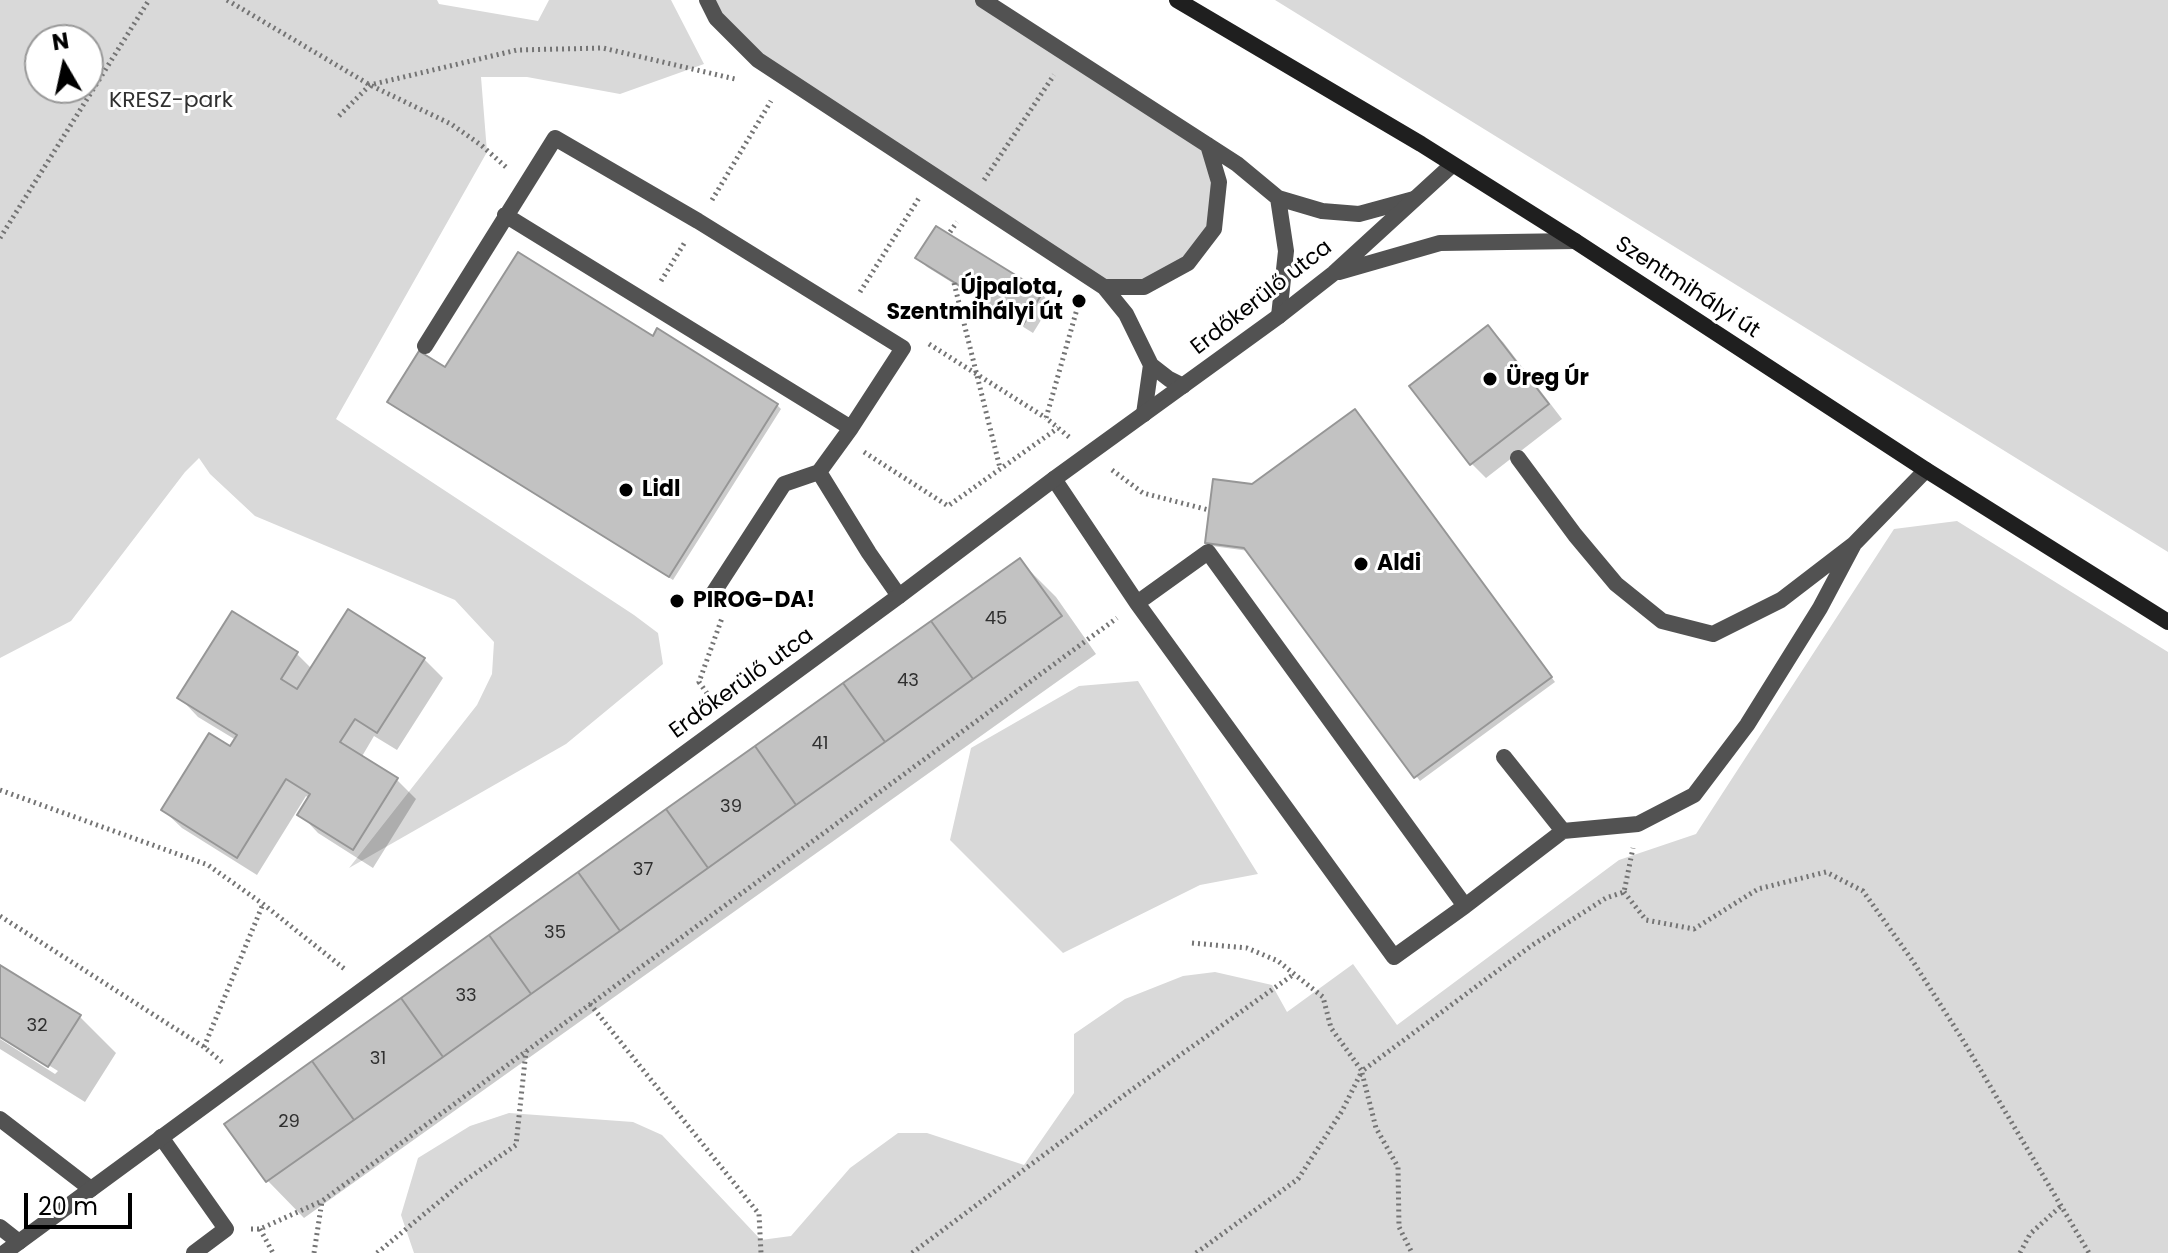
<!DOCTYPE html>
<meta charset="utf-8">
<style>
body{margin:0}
#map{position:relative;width:2168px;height:1253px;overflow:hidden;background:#fff;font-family:Poppins,sans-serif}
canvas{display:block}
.north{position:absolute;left:24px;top:24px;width:80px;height:80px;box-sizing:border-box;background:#fff;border:2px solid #999;border-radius:50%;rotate:351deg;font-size:22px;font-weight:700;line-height:32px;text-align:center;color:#000}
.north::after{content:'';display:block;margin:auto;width:28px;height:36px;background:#000;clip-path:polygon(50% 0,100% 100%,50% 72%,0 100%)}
.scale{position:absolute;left:24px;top:1193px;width:108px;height:36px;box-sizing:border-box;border:4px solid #000;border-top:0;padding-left:10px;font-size:24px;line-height:28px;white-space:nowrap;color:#000;-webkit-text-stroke:6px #fff;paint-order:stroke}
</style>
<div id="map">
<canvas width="2168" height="1253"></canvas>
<div class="north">N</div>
<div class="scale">20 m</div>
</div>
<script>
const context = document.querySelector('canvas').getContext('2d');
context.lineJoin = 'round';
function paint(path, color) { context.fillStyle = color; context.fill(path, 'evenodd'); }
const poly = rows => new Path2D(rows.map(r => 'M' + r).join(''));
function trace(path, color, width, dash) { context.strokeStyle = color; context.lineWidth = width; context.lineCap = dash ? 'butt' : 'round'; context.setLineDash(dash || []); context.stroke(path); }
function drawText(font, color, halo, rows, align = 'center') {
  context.font = font + ' Poppins,sans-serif'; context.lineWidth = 6; context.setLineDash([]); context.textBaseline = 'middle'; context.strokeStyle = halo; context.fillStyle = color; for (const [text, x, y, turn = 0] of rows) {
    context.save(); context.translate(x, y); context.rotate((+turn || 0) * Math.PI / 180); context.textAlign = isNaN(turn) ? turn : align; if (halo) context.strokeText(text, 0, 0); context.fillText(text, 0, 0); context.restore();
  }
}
paint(poly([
 [0,0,437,0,439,4,538,21,549,0,671,0,704,64,620,94,527,77,481,77,487,152,336,419,634,615,658,633,663,664,566,744,349,868,477,705,492,674,494,642,455,600,255,516,210,474,199,458,185,472,71,621,0,658],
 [40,40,88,40,88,88,40,88],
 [707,0,983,0,1208,145,1219,182,1214,229,1188,263,1144,287,1104,287,758,60],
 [1275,0,2168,0,2168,552,1565,179],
 [1957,521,2168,652,2168,1253,414,1253,401,1215,418,1158,470,1126,509,1113,633,1122,662,1135,761,1240,791,1236,850,1168,898,1133,927,1133,1024,1165,1074,1093,1074,1034,1125,999,1183,976,1215,972,1272,985,1287,1012,1353,964,1397,1025,1619,860,1696,834,1894,529],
 [1138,681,1258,874,1200,885,1063,953,950,840,971,748,1079,686]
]), '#d9d9d9');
paint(poly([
 [918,258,1042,294,1051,304,1033,333,927,267],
 [1488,327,1503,342,1562,419,1486,478,1471,463],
 [446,370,777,405,781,409,673,580,393,406],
 [1359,416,1555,682,1420,781,1249,551,1212,546,1207,542,1252,486],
 [1020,561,1056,597,1096,654,304,1218,268,1181,227,1124],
 [297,654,312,669,424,659,443,678,397,750,374,736,361,758,397,780,416,799,373,868,318,833,300,814,310,799,306,796,257,875,182,828,163,810,231,749,236,740,198,717,180,698],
 [0,967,80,1017,116,1053,85,1102,0,1049,0,1039,55,1074,58,1071,0,1035]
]), '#0003');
const building = poly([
 [936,226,1043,292,1023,325,915,258,936,226],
 [518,252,653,336,657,328,778,404,669,577,387,402,419,351,445,367,518,252],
 [1488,325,1549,404,1470,465,1409,386,1488,325],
 [1355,409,1552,677,1414,778,1244,548,1205,543,1213,479,1252,484,1355,409],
 [1020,558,1062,616,973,679,931,621,1020,558],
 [348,609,425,658,377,733,355,719,340,742,398,778,353,850,297,815,310,794,286,779,237,858,161,810,209,733,230,746,237,735,177,698,232,611,298,652,281,679,297,689,348,609],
 [931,621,973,679,885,742,843,683,931,621],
 [843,683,885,742,796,805,755,746,843,683],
 [755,746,796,805,708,868,666,809,755,746],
 [666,809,708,868,620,931,578,872,666,809],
 [578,872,620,931,531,994,489,935,578,872],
 [489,935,531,994,443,1057,401,998,489,935],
 [0,965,81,1015,48,1067,0,1037,0,965],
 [401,998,443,1057,354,1120,312,1061,401,998],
 [312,1061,354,1120,266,1182,224,1124,312,1061]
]);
paint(building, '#c2c2c2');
trace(building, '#969696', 2);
trace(poly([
 [227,0,370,85,451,124,481,145,507,168],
 [339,116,370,85,517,50,603,48,735,79],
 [984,180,1054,75],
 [712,200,771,101],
 [950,232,957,222],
 [0,238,149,0],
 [661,281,685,242],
 [954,283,1000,468],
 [860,292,919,198],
 [929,344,1046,418],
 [1069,437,1046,418,1079,302],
 [864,452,948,506,1058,428],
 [1112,470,1143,493,1209,510],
 [714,703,699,682,722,618],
 [0,790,208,865,263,904,347,971],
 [1624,892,1646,920,1694,929,1758,889,1826,872,1863,891,1912,960,1961,1037,2089,1253],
 [0,916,204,1047,222,1062],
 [1192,943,1247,948,1278,961,1323,997,1331,1028,1362,1071,1531,946,1606,898,1624,892,1633,848],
 [590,1004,759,1214,761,1253],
 [204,1047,263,904],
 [1362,1073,1376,1128,1398,1167,1399,1227,1412,1253],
 [251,1229,260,1229,322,1201],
 [260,1229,273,1253],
 [314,1253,322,1201,1117,618],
 [377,1253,463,1182,516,1145,526,1051],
 [912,1253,1127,1093,1294,974],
 [1196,1253,1298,1179,1342,1111,1362,1071],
 [2020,1253,2030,1234,2062,1205]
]), '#747474', 5, [2, 4]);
trace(poly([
 [707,0,716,18,758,60,1104,287,1126,314,1151,365,1169,379,1183,386],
 [983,0,1237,164,1278,198,1322,211,1359,214,1414,199],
 [1278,198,1286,251,1279,316],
 [505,215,851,428],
 [1104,287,1144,287,1188,263,1214,229,1219,182,1208,145],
 [425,346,555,138,698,221,903,348,851,428,819,472,869,553,899,596],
 [1144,414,1151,365],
 [1518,458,1575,535,1616,584,1662,621,1713,634,1781,600,1854,544,1926,470],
 [1054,479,1137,603,1394,957,1465,906,1208,552,1137,603],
 [712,595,784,484,819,472],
 [1504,757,1563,831],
 [1465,906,1563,831,1638,824,1694,795,1747,725,1820,608,1854,544],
 [0,1119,91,1189],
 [161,1137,226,1229,194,1253],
 [0,1227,19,1242]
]), '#525252', 16);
trace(poly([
 [1339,272,1440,243,1575,241],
 [4,1253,899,596,1054,479,1279,316,1334,273,1452,165]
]), '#525252', 16);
trace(poly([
 [1177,0,1421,144,1575,241,1926,470,2168,622]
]), '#1f1f1f', 16);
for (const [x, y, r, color] of [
 [1079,301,8,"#000"],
 [1490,379,8,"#000"],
 [626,490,8,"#000"],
 [1361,564,8,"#000"],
 [677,601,8,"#000"]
]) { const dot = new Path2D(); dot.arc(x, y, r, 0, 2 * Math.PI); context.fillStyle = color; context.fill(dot); trace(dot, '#fff', 3); }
drawText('18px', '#303030', null, [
 ["45",996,619],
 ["43",908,681],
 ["41",820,744],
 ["39",731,807],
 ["37",643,870],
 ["35",555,933],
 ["33",466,996],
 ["32",37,1026],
 ["31",378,1059],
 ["29",289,1122]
]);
drawText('22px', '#303030', '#fff', [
 ["KRESZ-park",171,101]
]);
drawText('bold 22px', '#000', '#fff', [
 ["Újpalota,",1063,288,"right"],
 ["Szentmihályi út",1063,313,"right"],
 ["Üreg Úr",1506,379],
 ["Lidl",642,490],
 ["Aldi",1377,564],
 ["PIROG-DA!",693,601]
], 'left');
drawText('22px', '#000', '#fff', [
 ["Szentmihályi út",1687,288,33],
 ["Erdőkerülő utca",1262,298,-38],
 ["Erdőkerülő utca",742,684,-36]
]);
</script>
